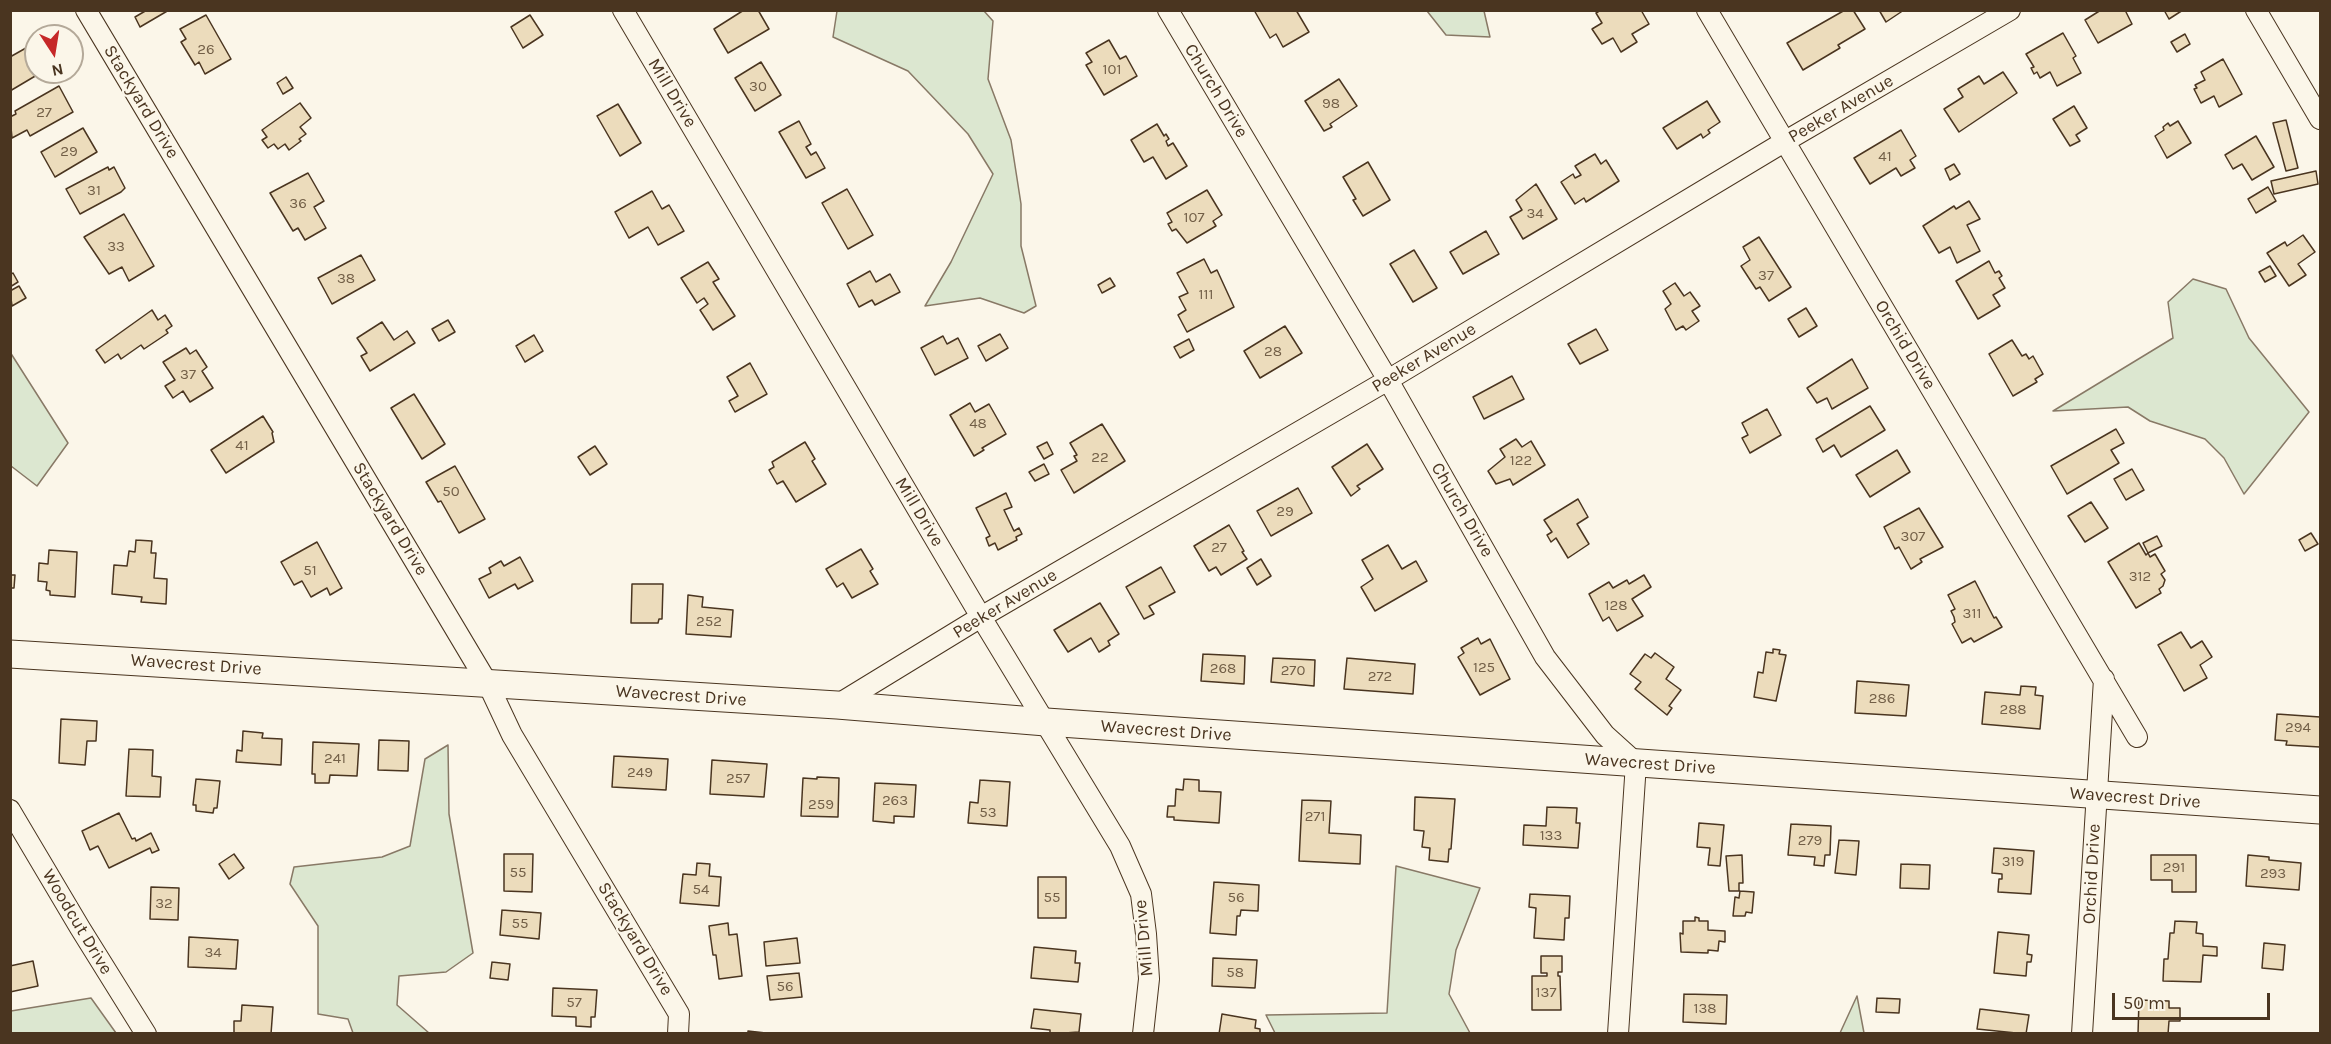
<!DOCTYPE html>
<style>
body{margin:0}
#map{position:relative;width:2331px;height:1044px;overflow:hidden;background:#fbf6e9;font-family:Karla,sans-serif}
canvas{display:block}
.frame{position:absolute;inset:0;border:12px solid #4a3520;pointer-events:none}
.north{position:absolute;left:24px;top:24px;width:60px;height:60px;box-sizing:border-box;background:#fbf6e9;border:2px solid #b4a999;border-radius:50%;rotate:168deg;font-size:16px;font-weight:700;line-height:24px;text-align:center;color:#4a3520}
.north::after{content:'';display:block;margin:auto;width:21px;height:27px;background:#c62828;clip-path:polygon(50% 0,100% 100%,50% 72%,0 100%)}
.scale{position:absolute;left:2112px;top:993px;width:158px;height:27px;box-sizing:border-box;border:3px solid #4a3520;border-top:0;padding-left:8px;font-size:18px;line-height:21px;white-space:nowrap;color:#4a3520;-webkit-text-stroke:4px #fbf6e9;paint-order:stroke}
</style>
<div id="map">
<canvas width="2331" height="1044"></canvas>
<div class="frame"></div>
<div class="north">N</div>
<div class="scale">50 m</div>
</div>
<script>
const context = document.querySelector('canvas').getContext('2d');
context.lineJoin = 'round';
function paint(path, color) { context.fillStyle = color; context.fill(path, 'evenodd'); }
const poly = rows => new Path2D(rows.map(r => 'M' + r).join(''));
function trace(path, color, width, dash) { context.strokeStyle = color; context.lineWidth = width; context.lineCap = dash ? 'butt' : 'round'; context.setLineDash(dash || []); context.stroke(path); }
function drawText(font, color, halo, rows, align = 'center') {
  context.font = font + ' Karla,sans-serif'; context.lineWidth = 4.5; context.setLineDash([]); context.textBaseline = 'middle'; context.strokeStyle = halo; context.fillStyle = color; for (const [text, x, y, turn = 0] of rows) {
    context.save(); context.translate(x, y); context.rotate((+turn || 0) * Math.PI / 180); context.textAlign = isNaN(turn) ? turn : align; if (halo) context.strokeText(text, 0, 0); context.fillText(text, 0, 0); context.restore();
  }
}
const green = poly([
 [837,11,984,11,993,21,988,79,1011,140,1021,204,1021,246,1036,306,1024,313,980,298,925,306,951,262,993,174,968,134,908,71,833,37,837,11],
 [1427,11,1484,11,1490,37,1446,35,1427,11],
 [2193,279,2226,289,2249,338,2309,412,2244,494,2224,458,2205,439,2150,421,2128,407,2053,411,2173,338,2168,302,2193,279],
 [10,352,68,443,37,486,11,466,10,352],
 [448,745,449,814,473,953,446,972,399,976,397,1005,429,1033,353,1033,348,1019,318,1014,318,926,290,884,294,867,382,857,410,846,425,759,448,745],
 [1396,866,1480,888,1456,950,1449,994,1470,1033,1275,1033,1266,1015,1387,1013,1396,866],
 [1857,996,1864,1033,1840,1033,1857,996],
 [91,998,116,1033,11,1033,11,1011,91,998]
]);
paint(green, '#dce7d0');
trace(green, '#887966', 1.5);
const building = poly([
 [169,10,140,27,135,17,147,10,169,10],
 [744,10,758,10,769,29,728,53,714,29,744,10],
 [1254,10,1296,10,1309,32,1283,47,1276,34,1270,38,1254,10],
 [1601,10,1641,10,1649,24,1632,34,1637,42,1621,52,1613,38,1602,44,1592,29,1602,23,1596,13,1601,10],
 [1845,10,1853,10,1865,29,1838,45,1840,48,1803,70,1787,43,1845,10],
 [1879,10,1904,10,1886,22,1879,10],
 [2101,10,2125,10,2132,24,2098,43,2085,20,2101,10],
 [2164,10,2183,10,2169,19,2164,10],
 [206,15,231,59,205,74,199,62,195,65,181,42,186,39,180,29,206,15],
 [530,15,543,35,523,48,511,27,530,15],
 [2063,33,2076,56,2073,58,2081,73,2057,86,2050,72,2040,78,2037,72,2034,74,2031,68,2034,67,2026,54,2063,33],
 [2185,34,2190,44,2177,52,2171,42,2185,34],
 [1109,40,1120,59,1126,56,1137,76,1104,95,1086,65,1092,62,1086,53,1109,40],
 [33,44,36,49,36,72,42,72,10,91,10,57,33,44],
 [2223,59,2242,94,2219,107,2214,96,2201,103,2194,89,2197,88,2195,85,2205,80,2201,72,2223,59],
 [761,62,781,95,755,111,735,78,761,62],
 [2003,72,2017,93,1959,132,1944,109,1963,97,1958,89,1979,76,1984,84,2003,72],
 [286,77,293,88,283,94,277,83,286,77],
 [1339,79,1357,106,1330,124,1332,127,1324,131,1305,101,1339,79],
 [59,86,73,112,30,136,27,130,12,138,10,117,16,114,15,111,59,86],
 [1707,101,1720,122,1708,130,1710,133,1703,138,1701,134,1677,149,1663,128,1707,101],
 [300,103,311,118,300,127,306,134,299,139,301,141,289,150,285,144,278,149,274,144,268,148,262,140,267,137,262,130,300,103],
 [618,104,641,143,620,156,597,116,618,104],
 [2074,106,2087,128,2076,135,2080,141,2070,146,2053,119,2074,106],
 [2286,120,2298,168,2286,171,2273,123,2286,120],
 [799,121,811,144,806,147,811,155,816,152,825,168,806,178,779,132,799,121],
 [2178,121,2191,143,2167,158,2155,136,2164,130,2163,127,2168,123,2170,126,2178,121],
 [1157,124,1164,136,1166,134,1169,139,1166,141,1168,146,1173,143,1187,166,1166,179,1153,157,1144,162,1131,140,1157,124],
 [83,128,97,152,55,177,41,152,83,128],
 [1901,130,1916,156,1910,160,1915,168,1901,176,1896,168,1870,184,1854,158,1901,130],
 [2256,136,2274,167,2252,180,2242,164,2233,169,2225,155,2256,136],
 [1595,154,1601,164,1606,160,1619,181,1586,202,1584,198,1575,204,1561,182,1573,174,1575,178,1581,175,1575,166,1595,154],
 [1368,162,1390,200,1363,216,1353,200,1356,199,1343,177,1368,162],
 [1954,164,1960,174,1950,180,1945,169,1954,164],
 [108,167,109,170,114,167,125,188,121,192,80,214,66,189,108,167],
 [2316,171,2318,184,2274,194,2271,181,2316,171],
 [308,173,324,201,314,207,326,228,305,240,298,228,293,231,270,193,308,173],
 [1536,184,1557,219,1523,239,1510,217,1522,210,1516,200,1536,184],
 [2268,187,2276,201,2256,213,2248,199,2268,187],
 [847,189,873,235,848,249,822,203,847,189],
 [1207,190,1222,215,1213,221,1216,226,1187,243,1176,229,1172,231,1168,224,1172,222,1167,213,1207,190],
 [652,191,662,209,669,205,684,231,658,245,648,227,629,238,615,212,652,191],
 [1969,201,1980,219,1967,225,1980,251,1957,263,1950,247,1939,253,1923,226,1954,206,1956,209,1969,201],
 [124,214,154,266,129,281,122,267,109,274,84,237,124,214],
 [1486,231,1499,254,1463,274,1450,252,1486,231],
 [2303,235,2315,252,2298,264,2306,275,2289,286,2267,253,2285,242,2287,246,2303,235],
 [1759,237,1791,287,1769,301,1760,287,1756,289,1741,266,1750,260,1743,247,1759,237],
 [1414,250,1437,288,1413,302,1390,264,1414,250],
 [361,255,375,280,332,304,318,278,361,255],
 [1204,259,1211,273,1217,270,1234,307,1187,332,1178,315,1186,310,1179,297,1188,293,1177,273,1204,259],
 [1989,261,1995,273,1999,271,2002,276,1999,278,2005,288,1993,295,2000,306,1978,319,1956,281,1989,261],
 [708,262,719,279,713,282,735,316,713,330,700,310,708,304,704,298,697,303,681,278,708,262],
 [2270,266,2276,276,2265,282,2259,272,2270,266],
 [870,271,876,282,890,274,900,292,875,305,872,300,859,307,847,284,870,271],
 [13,273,18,282,10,287,10,275,13,273],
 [1110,278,1115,286,1102,293,1098,285,1110,278],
 [1675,283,1684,296,1690,292,1700,306,1692,311,1699,321,1686,330,1683,326,1676,330,1665,309,1671,304,1663,291,1675,283],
 [19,286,26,298,12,306,10,291,19,286],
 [1806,308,1817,326,1799,337,1788,319,1806,308],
 [152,310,158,320,165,315,172,326,166,330,168,333,144,349,141,345,121,359,118,354,105,363,96,350,152,310],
 [448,320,455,332,439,341,432,329,448,320],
 [382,322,394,340,407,331,415,343,370,371,361,356,367,353,357,338,382,322],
 [1285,326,1302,353,1260,378,1244,351,1285,326],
 [1596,329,1608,350,1580,364,1568,344,1596,329],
 [1000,334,1008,348,986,361,978,346,1000,334],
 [534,335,543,351,525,362,516,346,534,335],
 [943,336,947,344,958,338,968,358,935,375,921,348,943,336],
 [1189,339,1194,350,1180,358,1174,347,1189,339],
 [2012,340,2022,356,2026,354,2029,359,2033,356,2043,374,2035,379,2037,382,2013,396,1989,354,2012,340],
 [186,348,190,354,196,350,207,367,202,371,213,388,190,402,183,391,173,398,165,386,175,380,163,362,186,348],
 [1852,359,1868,388,1832,409,1827,398,1817,403,1807,388,1852,359],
 [750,363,767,394,735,412,729,401,738,396,727,377,750,363],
 [1512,376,1524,399,1484,419,1473,397,1512,376],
 [414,394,445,444,422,459,391,408,414,394],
 [970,403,975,412,989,404,1006,434,982,448,984,450,974,456,950,415,970,403],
 [1870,406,1885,430,1841,457,1834,445,1823,452,1816,439,1870,406],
 [1767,409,1781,435,1750,453,1742,438,1748,435,1742,423,1767,409],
 [263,416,273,432,272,433,274,442,226,473,211,450,263,416],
 [1102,424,1125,461,1074,493,1061,470,1077,461,1074,456,1077,455,1070,443,1102,424],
 [2116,429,2124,443,2111,450,2119,463,2067,494,2051,466,2116,429],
 [1516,439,1522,447,1531,441,1545,465,1513,485,1510,479,1496,484,1488,471,1505,457,1500,449,1516,439],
 [805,442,815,459,812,461,826,484,796,502,783,481,777,484,769,470,774,467,772,462,805,442],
 [1047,442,1053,454,1044,459,1037,447,1047,442],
 [1367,444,1383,469,1357,486,1360,489,1351,496,1332,467,1367,444],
 [595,446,607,464,590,475,578,457,595,446],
 [1897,450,1910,472,1870,497,1856,475,1897,450],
 [1044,464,1049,474,1035,481,1029,472,1044,464],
 [455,466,485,519,459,533,441,501,438,502,426,482,455,466],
 [2132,469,2144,490,2126,500,2114,479,2132,469],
 [1298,488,1312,513,1271,536,1257,511,1298,488],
 [1006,493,1012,507,1004,510,1014,531,1019,528,1022,534,1016,537,1017,540,998,550,995,543,989,546,986,538,990,536,976,508,1006,493],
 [1578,499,1588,517,1577,524,1589,544,1568,558,1556,538,1551,542,1547,535,1552,532,1544,520,1578,499],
 [2091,502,2108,528,2085,542,2068,516,2091,502],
 [1919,508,1943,547,1920,559,1922,562,1911,569,1899,547,1895,549,1884,527,1919,508],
 [1229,525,1244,551,1242,552,1247,559,1221,575,1216,567,1209,571,1194,546,1229,525],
 [2311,533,2318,544,2305,551,2299,540,2311,533],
 [2157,536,2162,546,2148,553,2143,543,2157,536],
 [136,540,152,541,151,553,156,553,154,578,167,579,166,604,141,602,142,597,112,594,114,565,127,566,129,551,135,552,136,540],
 [317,542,342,588,330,595,327,588,311,597,302,581,294,585,281,562,317,542],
 [2139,543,2146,555,2148,553,2150,557,2155,554,2165,571,2161,574,2165,580,2163,586,2159,589,2161,593,2136,608,2108,562,2139,543],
 [1388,545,1402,569,1416,561,1427,581,1375,611,1361,587,1373,579,1362,560,1388,545],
 [861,549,873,569,870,571,878,584,852,598,843,583,837,587,826,569,861,549],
 [49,550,77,552,75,597,50,595,50,591,46,590,47,582,38,581,39,563,48,564,49,550],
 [520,557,533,581,518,589,515,584,489,598,479,579,491,573,489,568,501,561,504,566,520,557],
 [1261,559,1271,576,1257,585,1247,568,1261,559],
 [1161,567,1175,592,1149,606,1154,614,1144,619,1126,587,1161,567],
 [10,575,15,575,14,588,10,588,10,575],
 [1644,575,1651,587,1632,599,1643,616,1617,631,1609,617,1603,621,1589,594,1609,582,1613,588,1627,580,1629,584,1644,575],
 [1975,581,1994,618,1996,617,2002,627,1974,642,1971,638,1962,643,1952,624,1955,622,1954,617,1951,611,1955,609,1948,595,1975,581],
 [632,584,663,584,662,619,659,619,658,623,631,623,632,584],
 [688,595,703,597,702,607,733,610,731,637,686,634,688,595],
 [1100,603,1119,634,1108,641,1110,645,1099,652,1091,638,1068,652,1054,630,1100,603],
 [2181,632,2191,648,2202,641,2212,657,2200,665,2207,678,2184,691,2158,645,2181,632],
 [1478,638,1481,644,1490,639,1510,679,1480,695,1458,657,1464,653,1461,648,1478,638],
 [1773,649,1780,650,1779,654,1786,655,1776,701,1754,697,1758,672,1763,673,1766,652,1773,653,1773,649],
 [1655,653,1674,667,1666,679,1681,690,1669,706,1672,708,1667,715,1635,689,1641,682,1630,674,1645,654,1651,658,1655,653],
 [1203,654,1245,656,1244,684,1201,681,1203,654],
 [1273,658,1315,660,1314,686,1271,682,1273,658],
 [1347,658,1415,664,1413,694,1344,689,1347,658],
 [1857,681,1909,685,1906,716,1855,713,1857,681],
 [2021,686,2036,687,2035,695,2043,696,2040,729,1982,724,1985,692,2020,695,2021,686],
 [2277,714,2320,717,2320,747,2286,745,2287,741,2275,740,2277,714],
 [61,719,97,721,96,741,87,741,85,765,59,763,61,719],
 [243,731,263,733,262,738,282,739,281,765,236,762,237,750,242,751,243,731],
 [379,740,409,741,408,771,378,770,379,740],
 [313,742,359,744,357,776,330,775,329,783,315,783,315,774,312,774,313,742],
 [129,749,153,750,152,776,161,777,160,797,126,796,129,749],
 [614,756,668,759,666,790,612,787,614,756],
 [712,760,767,764,764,797,710,794,712,760],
 [817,777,839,778,838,817,801,816,803,778,817,779,817,777],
 [196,779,220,781,217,808,214,808,213,813,196,811,196,805,193,805,196,779],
 [1184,779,1199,780,1199,791,1221,792,1219,823,1174,820,1174,817,1167,817,1168,806,1175,806,1176,789,1183,790,1184,779],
 [980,780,1010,782,1007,826,968,823,970,802,978,803,980,780],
 [875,783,916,785,914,817,894,816,894,823,873,821,875,783],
 [1415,797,1455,799,1451,849,1449,849,1448,862,1429,860,1430,848,1422,847,1424,831,1414,830,1415,797],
 [1302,800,1331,801,1329,833,1361,835,1360,864,1299,861,1302,800],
 [1547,807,1577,808,1576,823,1580,823,1578,848,1523,845,1524,825,1546,826,1547,807],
 [119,813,132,839,135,838,136,841,151,833,159,850,152,853,150,848,109,868,98,846,90,850,82,831,119,813],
 [1699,823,1724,825,1720,866,1708,865,1710,848,1697,847,1699,823],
 [1791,824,1831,826,1830,855,1825,855,1824,866,1814,865,1815,857,1788,855,1791,824],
 [1839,840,1859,841,1856,875,1835,873,1839,840],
 [1994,848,2034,851,2031,894,1998,892,1999,879,2002,879,2002,874,1992,873,1994,848],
 [234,854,244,868,229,879,219,864,234,854],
 [504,854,533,854,532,892,504,891,504,854],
 [1742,855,1743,883,1739,883,1739,891,1729,891,1726,856,1742,855],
 [2151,855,2196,855,2196,892,2172,892,2172,880,2151,880,2151,855],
 [2248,855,2269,857,2269,860,2301,863,2299,890,2246,886,2248,855],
 [697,863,710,864,709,876,721,877,719,906,680,903,683,874,696,875,697,863],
 [1901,864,1930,865,1929,889,1900,888,1901,864],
 [1038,877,1066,877,1066,918,1038,918,1038,877],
 [1214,882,1259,885,1258,911,1241,910,1240,916,1237,916,1236,935,1210,933,1214,882],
 [151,887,179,888,178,920,150,919,151,887],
 [1740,891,1754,892,1752,913,1746,912,1745,916,1733,916,1735,897,1739,898,1740,891],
 [1530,894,1570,896,1569,918,1565,918,1564,940,1534,938,1536,908,1529,907,1530,894],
 [502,910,541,913,539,939,500,935,502,910],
 [1695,917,1699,918,1699,921,1708,921,1708,930,1725,931,1725,942,1719,941,1718,951,1708,950,1708,953,1681,952,1680,933,1683,934,1683,921,1695,921,1695,917],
 [2175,921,2197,922,2196,933,2203,934,2203,946,2217,947,2217,956,2203,955,2201,982,2163,981,2164,959,2168,959,2170,933,2174,933,2175,921],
 [728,923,729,935,737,934,742,976,719,979,716,955,713,955,709,926,728,923],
 [1998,932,2029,935,2027,954,2032,955,2031,962,2027,962,2026,976,1994,973,1998,932],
 [189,937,238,940,236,969,188,967,189,937],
 [797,938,800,963,766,966,764,942,797,938],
 [2264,943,2285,945,2283,970,2262,968,2264,943],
 [1034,947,1076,951,1075,963,1080,963,1078,982,1031,978,1034,947],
 [1541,956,1562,956,1562,972,1558,972,1558,976,1560,976,1561,1010,1532,1010,1532,976,1547,976,1547,973,1541,973,1541,956],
 [1213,958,1257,960,1255,988,1212,986,1213,958],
 [33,961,38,986,10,992,10,966,33,961],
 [492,962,510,964,508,980,490,978,492,962],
 [799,973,802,997,770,1000,767,976,799,973],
 [553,988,597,990,595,1017,591,1017,591,1027,576,1026,576,1017,552,1016,553,988],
 [1684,994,1727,995,1726,1024,1683,1022,1684,994],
 [1877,998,1900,999,1899,1013,1876,1012,1877,998],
 [2139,1000,2169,1001,2169,1008,2180,1008,2180,1021,2169,1021,2168,1034,2138,1034,2139,1000],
 [242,1005,273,1007,271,1034,234,1034,234,1021,241,1021,242,1005],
 [1034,1009,1081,1014,1079,1032,1050,1034,1050,1030,1031,1028,1034,1009],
 [1980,1009,2029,1015,2026,1034,1977,1029,1980,1009],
 [1222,1014,1256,1020,1255,1028,1260,1029,1260,1034,1219,1034,1222,1014],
 [748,1031,775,1034,748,1034,748,1031]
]);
paint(building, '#ecdcbc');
trace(building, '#4a3520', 1.5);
const street = poly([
 [86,10,488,684,512,735,679,1014,678,1034],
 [623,10,981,617,1120,846,1141,894,1146,934,1149,979,1143,1034],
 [1168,10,1388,380,1545,657,1605,735,1636,763,1618,1034],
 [1707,10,2137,737],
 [2256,10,2320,119],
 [837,705,981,617,1388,380,1784,142,2010,10],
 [10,810,80,928,146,1034],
 [2082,1034,2104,679]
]);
const secondary = poly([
 [10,654,837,705,1046,722,2320,810]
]);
trace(street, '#4a3520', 22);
trace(secondary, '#4a3520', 29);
trace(street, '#fbf6e9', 20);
trace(secondary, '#fbf6e9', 27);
drawText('15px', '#725f47', null, [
 ["26",206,50],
 ["101",1112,70],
 ["30",758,87],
 ["98",1331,104],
 ["27",44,113],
 ["29",69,152],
 ["41",1885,157],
 ["31",94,191],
 ["36",298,204],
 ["34",1535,214],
 ["107",1194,218],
 ["33",116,247],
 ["37",1766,276],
 ["38",346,279],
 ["111",1206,295],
 ["28",1273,352],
 ["37",188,375],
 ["48",978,424],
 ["41",242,446],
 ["22",1100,458],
 ["122",1521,461],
 ["50",451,492],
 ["29",1285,512],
 ["307",1913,537],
 ["27",1219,548],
 ["51",310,571],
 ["312",2140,577],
 ["128",1616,606],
 ["311",1972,614],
 ["252",709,622],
 ["125",1484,668],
 ["268",1223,669],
 ["270",1293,671],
 ["272",1380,677],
 ["286",1882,699],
 ["288",2013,710],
 ["294",2298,728],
 ["241",335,759],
 ["249",640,773],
 ["257",738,779],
 ["263",895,801],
 ["259",821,805],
 ["53",988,813],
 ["271",1315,817],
 ["133",1551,836],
 ["279",1810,841],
 ["319",2013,862],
 ["291",2174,868],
 ["55",518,873],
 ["293",2273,874],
 ["54",701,890],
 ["55",1052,898],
 ["56",1236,898],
 ["32",164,904],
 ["55",520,924],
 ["34",213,953],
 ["58",1235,973],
 ["56",785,987],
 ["137",1546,993],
 ["57",574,1003],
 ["138",1705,1009]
]);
drawText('18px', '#4a3520', '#fbf6e9', [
 ["Church Drive",1216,91,59],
 ["Mill Drive",672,93,59],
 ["Stackyard Drive",141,102,59],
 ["Peeker Avenue",1841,109,-30],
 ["Orchid Drive",1905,345,59],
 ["Peeker Avenue",1424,358,-31],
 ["Church Drive",1462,510,60],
 ["Mill Drive",919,512,59],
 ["Stackyard Drive",390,519,59],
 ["Peeker Avenue",1005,604,-31],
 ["Wavecrest Drive",196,665,4],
 ["Wavecrest Drive",681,696,4],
 ["Wavecrest Drive",1166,731,4],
 ["Wavecrest Drive",1650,764,4],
 ["Wavecrest Drive",2135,798,4],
 ["Orchid Drive",2092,874,-87],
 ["Woodcut Drive",77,922,59],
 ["Mill Drive",1144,938,-95],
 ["Stackyard Drive",635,939,59]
]);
</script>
